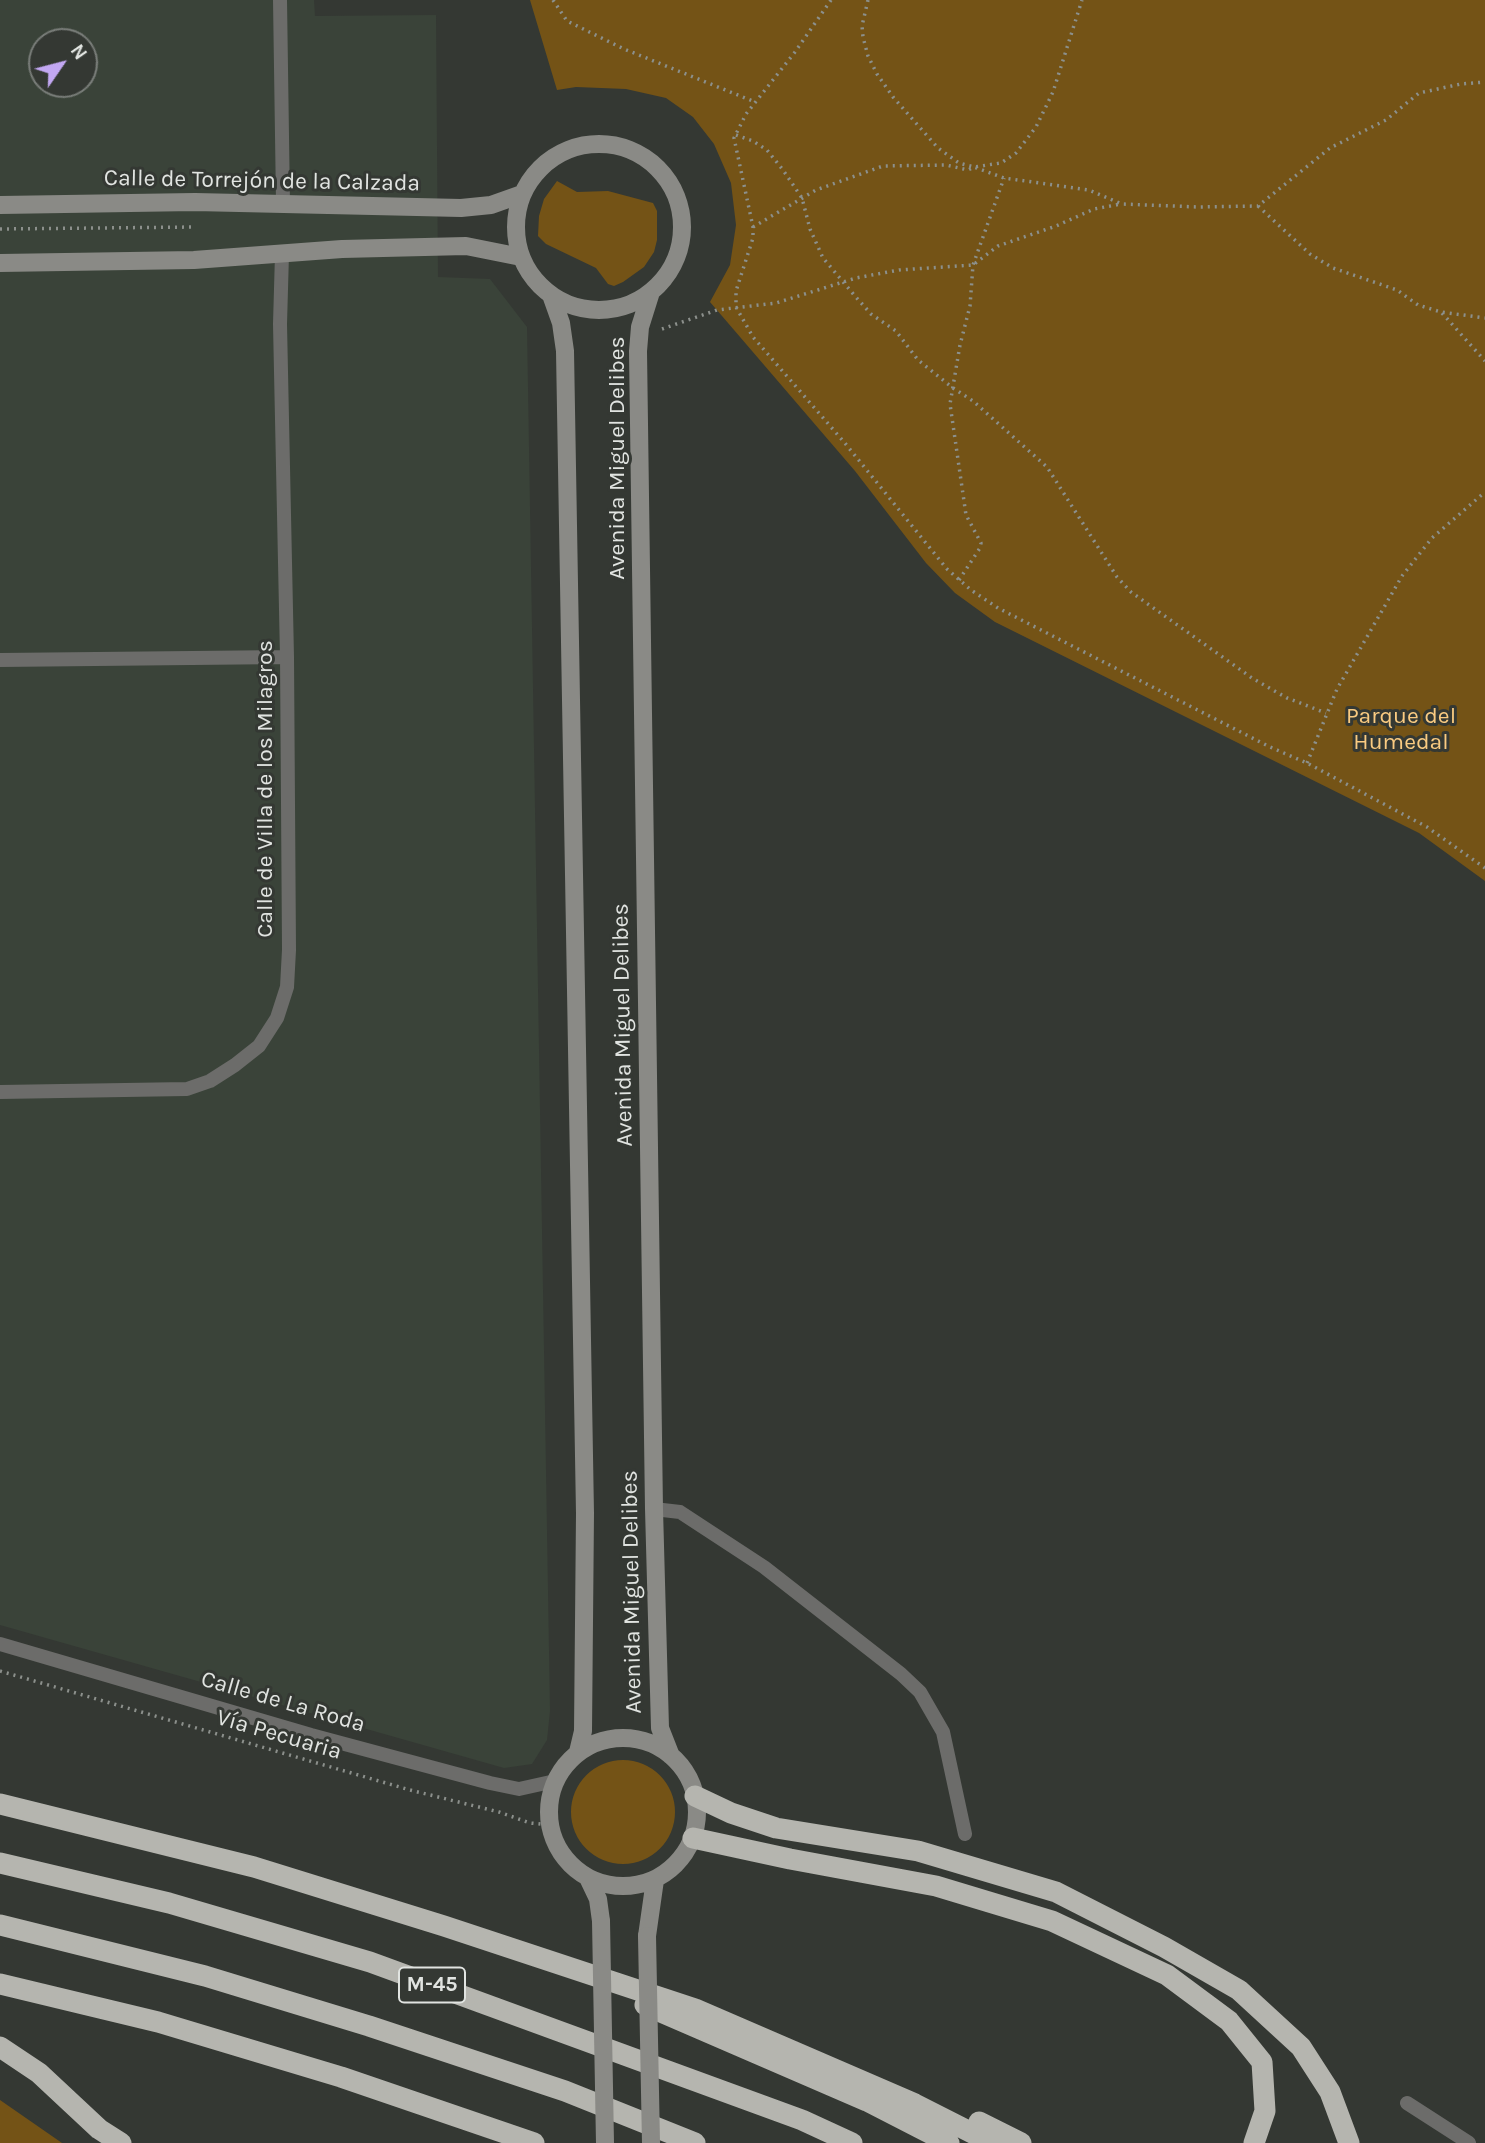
<!DOCTYPE html>
<meta charset="utf-8">
<style>
body{margin:0}
#map{position:relative;width:1485px;height:2143px;overflow:hidden;background:#343833;font-family:Karla,sans-serif}
canvas{display:block}
.north{position:absolute;left:28px;top:28px;width:70px;height:70px;box-sizing:border-box;background:#343833;border:2px solid #797d79;border-radius:50%;rotate:55deg;font-size:19px;font-weight:700;line-height:28px;text-align:center;color:#e1e4e1}
.north::after{content:'';display:block;margin:auto;width:24px;height:32px;background:#c2a7f2;clip-path:polygon(50% 0,100% 100%,50% 72%,0 100%)}
</style>
<div id="map">
<canvas width="1485" height="2143"></canvas>
<div class="north">N</div>
</div>
<script>
const context = document.querySelector('canvas').getContext('2d');
context.lineJoin = 'round';
function paint(path, color) { context.fillStyle = color; context.fill(path, 'evenodd'); }
const poly = rows => new Path2D(rows.map(r => 'M' + r).join(''));
function trace(path, color, width, dash) { context.strokeStyle = color; context.lineWidth = width; context.lineCap = dash ? 'butt' : 'round'; context.setLineDash(dash || []); context.stroke(path); }
function drawText(font, color, halo, rows, align = 'center') {
  context.font = font + ' Karla,sans-serif'; context.lineWidth = 6; context.setLineDash([]); context.textBaseline = 'middle'; context.strokeStyle = halo; context.fillStyle = color; for (const [text, x, y, turn = 0] of rows) {
    context.save(); context.translate(x, y); context.rotate((+turn || 0) * Math.PI / 180); context.textAlign = isNaN(turn) ? turn : align; if (halo) context.strokeText(text, 0, 0); context.fillText(text, 0, 0); context.restore();
  }
}
paint(poly([
 [0,0,314,0,315,16,436,15,438,277,490,279,527,327,550,1711,547,1740,532,1764,504,1768,0,1625],
 [42,42,84,42,84,84,42,84]
]), '#3a4339');
paint(poly([
 [530,0,1485,0,1485,881,1419,833,995,622,955,593,926,563,855,471,710,302,730,265,736,225,731,183,714,144,693,117,666,98,626,89,576,87,557,90],
 [557,181,577,192,608,191,653,203,657,211,657,240,654,252,644,267,623,282,614,286,608,284,596,268,546,244,538,236,539,216,544,199],
 '571 1812a52 52 0 1 1 104 0a52 52 0 1 1-104 0Z',
 [0,2100,62,2143,0,2143]
]), '#745316');
trace(poly([
 [553,0,567,21,624,49,755,102],
 [831,0,795,52,746,114,734,138,753,227,753,238,736,291,736,307,753,337,844,442,947,569,971,590,998,608,1270,747,1307,763,1427,827,1485,868],
 [868,0,862,26,863,37,868,56,877,74,893,97,938,148,959,163,974,167,1001,163,1016,153,1036,127,1053,92,1082,0],
 [736,135,753,141,767,150,783,170,802,198,810,229,823,258,855,296,871,314,896,331,918,360,953,388,973,401,1047,467,1117,577,1131,592,1252,678,1287,698,1326,713],
 [1258,206,1310,254,1333,268,1397,290,1418,305,1441,312,1485,318],
 [753,227,816,190,883,166,946,165,968,170,974,167,1004,178,1089,190,1122,204,1198,207,1258,206,1330,148,1386,120,1419,93,1461,84,1485,82],
 [0,229,195,227],
 [1442,313,1485,361],
 [662,329,717,310,776,303,856,278,899,270,973,265,998,246,1056,226,1094,209,1121,204],
 [959,580,980,548,981,543,966,515,950,404,960,345,970,306,973,265,1004,178],
 [1307,763,1337,689,1402,576,1432,538,1485,492],
 [0,1671,410,1790,499,1812,530,1823,550,1825]
]), '#8c908c', 3.5, [2, 5]);
trace(poly([
 [280,0,283,203],
 [0,660,287,657],
 [0,1092,187,1089,210,1081,235,1065,259,1046,277,1018,287,987,289,950,287,657,280,324,282,254],
 [654,1509,680,1512,764,1567,901,1674,920,1692,943,1732,965,1834],
 [0,1644,311,1735,490,1783,519,1789,555,1781],
 [1407,2103,1469,2143]
]), '#6c6c6a', 14);
trace(poly([
 '516 227a83 83 0 1 1 166 0a83 83 0 1 1-166 0Z',
 [0,205,195,202,461,208,491,205,522,194],
 [0,263,194,260,342,249,466,246,521,257],
 [651,292,640,327,638,351,654,1509,660,1728,671,1756],
 [551,295,561,323,565,351,585,1513,583,1731,578,1752],
 '549 1812a74 74 0 1 1 148 0a74 74 0 1 1-148 0Z',
 [588,1878,598,1899,601,1921],
 [647,1936,655,1880]
]), '#8a8a86', 18);
trace(poly([
 [695,1796,731,1813,776,1828,918,1851,1056,1892,1164,1947,1239,1990,1301,2047,1330,2092,1349,2143],
 [0,1804,254,1867,444,1926,695,2009,915,2104,992,2143],
 [693,1838,790,1859,936,1886,1052,1921,1167,1975,1229,2021,1262,2062,1265,2111,1254,2143],
 [0,1863,169,1903,370,1962,802,2120,852,2143],
 [0,1925,205,1976,369,2026,565,2091,695,2143],
 [0,1984,158,2022,341,2077,534,2143],
 [645,2005,867,2101,949,2143],
 [0,2047,39,2073,99,2129,121,2143],
 [979,2122,1021,2143]
]), '#b5b5af', 21);
trace(poly([
 [601,1921,605,2143],
 [647,1936,651,2143]
]), '#8a8a86', 18);
for (const [x, y, w] of [
 [432,1985,66]
]) { const box = new Path2D(); box.roundRect(x - w / 2, y - 17.5, w, 35, 5); context.fillStyle = '#343833'; context.fill(box); trace(box, '#e1e4e1', 2); }
drawText('bold 21px', '#e1e4e1', null, [
 ["M-45",432,1985]
]);
drawText('23px', '#e1e4e1', '#343833', [
 ["Calle de Torrejón de la Calzada",262,181,1],
 ["Avenida Miguel Delibes",617,458,-90],
 ["Calle de Villa de los Milagros",265,789,-90],
 ["Avenida Miguel Delibes",623,1025,-91],
 ["Avenida Miguel Delibes",632,1592,-91],
 ["Calle de La Roda",283,1702,16],
 ["Vía Pecuaria",279,1735,16]
]);
drawText('23px', '#facb81', '#343833', [
 ["Parque del",1401,716],
 ["Humedal",1401,742]
]);
</script>
